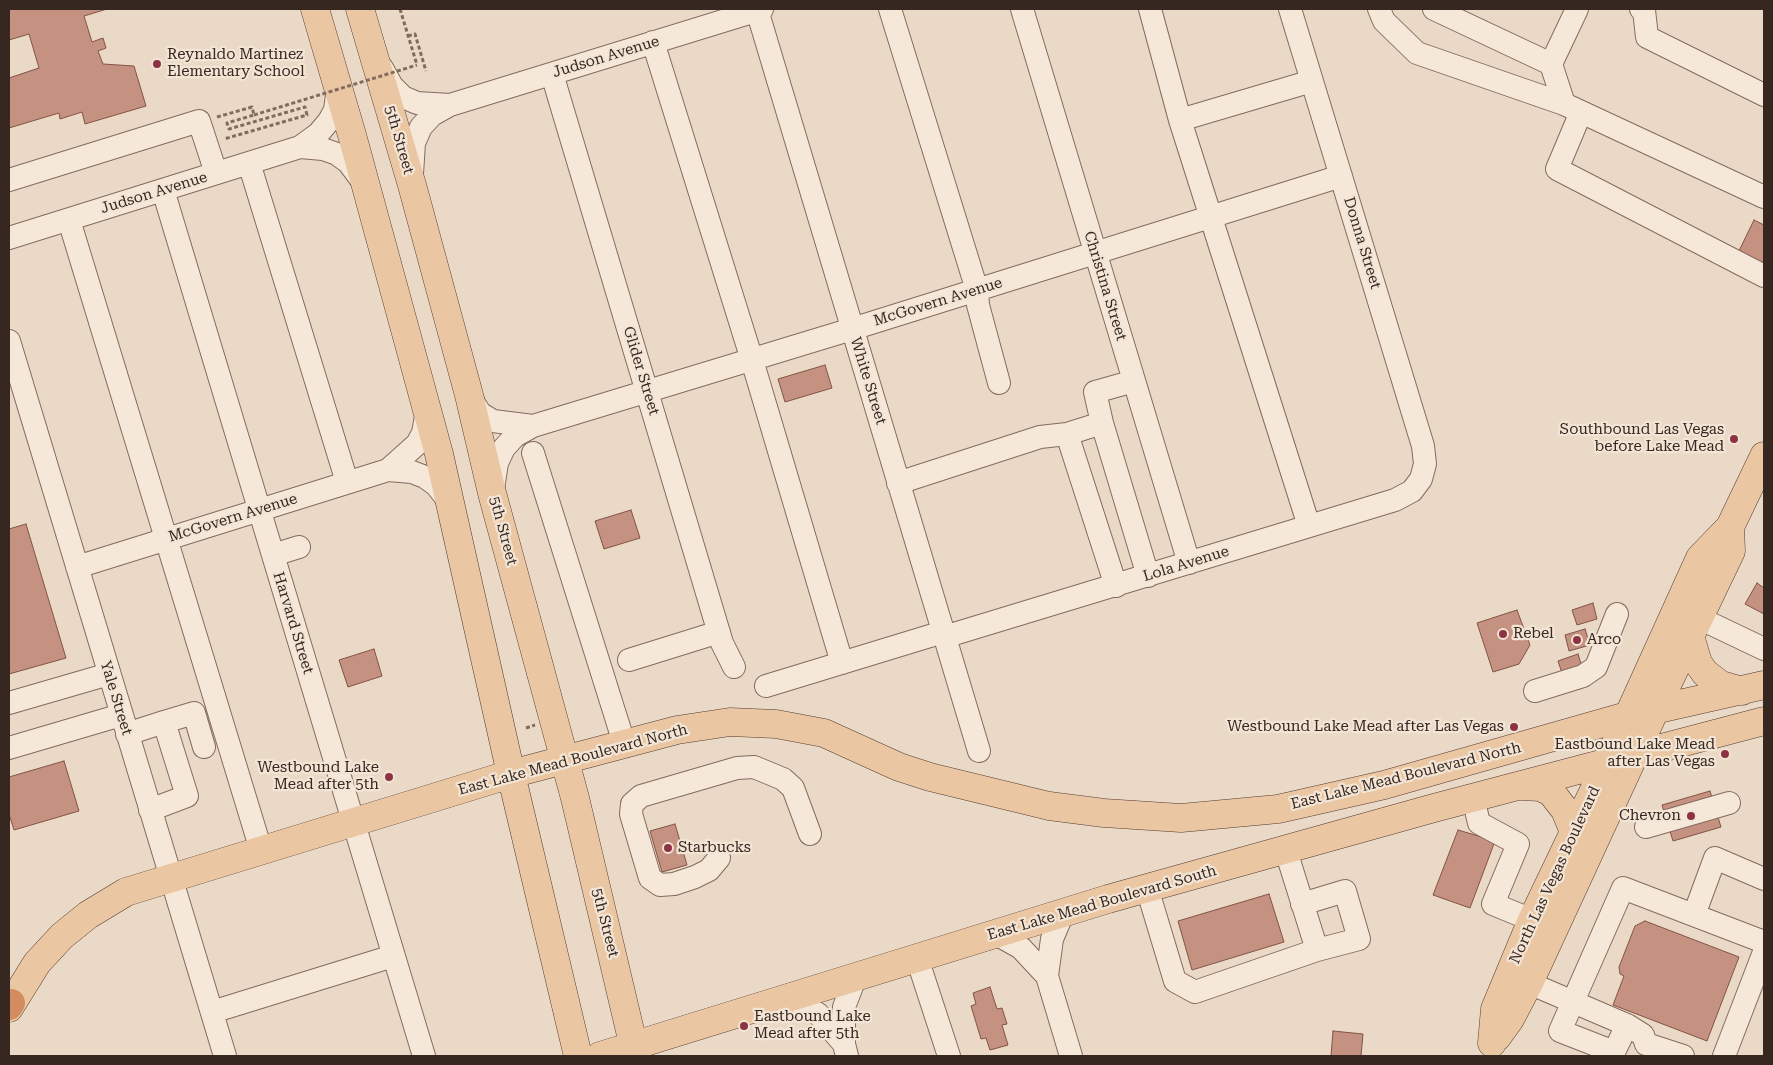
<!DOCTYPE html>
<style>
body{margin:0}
#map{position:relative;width:1773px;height:1065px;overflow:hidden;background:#ead9c6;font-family:"Roboto Serif",serif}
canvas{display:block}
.frame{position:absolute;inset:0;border:10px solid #362720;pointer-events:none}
</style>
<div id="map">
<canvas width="1773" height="1065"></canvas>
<div class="frame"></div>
</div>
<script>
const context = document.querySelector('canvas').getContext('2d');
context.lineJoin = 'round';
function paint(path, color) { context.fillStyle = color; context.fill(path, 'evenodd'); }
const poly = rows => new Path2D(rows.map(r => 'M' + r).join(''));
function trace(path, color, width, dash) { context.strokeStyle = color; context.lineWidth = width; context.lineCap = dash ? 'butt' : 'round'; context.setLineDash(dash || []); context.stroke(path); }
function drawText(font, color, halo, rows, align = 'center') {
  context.font = font + ' "Roboto Serif",serif'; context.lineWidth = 4.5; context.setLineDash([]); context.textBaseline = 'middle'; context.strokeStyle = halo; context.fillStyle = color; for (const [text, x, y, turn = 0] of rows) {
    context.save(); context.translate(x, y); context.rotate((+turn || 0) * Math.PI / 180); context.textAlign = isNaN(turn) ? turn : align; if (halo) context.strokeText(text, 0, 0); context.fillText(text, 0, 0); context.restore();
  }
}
const building = poly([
 [9,9,107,9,84,16,92,42,103,38,106,48,98,51,103,64,134,66,146,106,85,124,82,112,60,119,59,113,9,128,9,78,39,68,29,34,9,40,9,9],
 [1754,220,1764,225,1764,260,1761,266,1737,255,1754,220],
 [825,365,832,388,785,402,778,379,825,365],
 [631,510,640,538,604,549,595,521,631,510],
 [26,524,66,658,9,674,9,529,26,524],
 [1757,583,1764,588,1764,614,1745,604,1757,583],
 [1593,603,1597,619,1577,625,1572,610,1593,603],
 [1517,610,1530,645,1519,664,1493,672,1477,623,1517,610],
 [1585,629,1590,645,1569,651,1565,635,1585,629],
 [374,649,382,676,348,687,339,660,374,649],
 [1578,654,1583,670,1563,676,1558,661,1578,654],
 [64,761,79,811,14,830,9,814,9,777,64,761],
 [1710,791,1721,827,1673,841,1662,805,1710,791],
 [675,824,687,865,662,872,650,831,675,824],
 [1458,830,1495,841,1470,908,1433,895,1458,830],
 [1269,894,1284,942,1192,970,1178,921,1269,894],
 [1645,921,1739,957,1707,1041,1613,1005,1624,976,1620,974,1619,967,1635,926,1645,921],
 [990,987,997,1009,1002,1008,1007,1024,1002,1025,1008,1045,990,1050,986,1038,981,1039,971,1006,976,1004,973,993,990,987],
 [1333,1031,1363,1034,1361,1056,1331,1056,1333,1031]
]);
paint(building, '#c59180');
trace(building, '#815345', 1);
const minor = poly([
 [890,9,977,290,978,305,999,383],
 [1022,9,1189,563],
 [1150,9,1180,120],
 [1379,9,1384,21,1417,53,1564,104],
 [1434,9,1551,64,1577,9],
 [1641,9,1644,10,1647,37,1764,95],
 [757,10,979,751],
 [653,42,752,360,842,663],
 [1551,64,1564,104,1764,197],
 [382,68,392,86,403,97,417,103,450,105],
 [552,74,722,643,734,667],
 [1581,112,1557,169,1764,276],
 [300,147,323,149,337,154,348,162,363,182],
 [249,163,347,482],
 [412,174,414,143,421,127,432,115,450,105,762,9],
 [9,180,199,121,216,173],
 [163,190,424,1056],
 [69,220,261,850],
 [9,238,300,147,318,134,329,121,335,110,338,87],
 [9,341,225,1056],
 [469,395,480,413,493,421,533,426],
 [1102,423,1095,392,1134,381],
 [533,453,625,746],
 [388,470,412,472,425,477,436,485,450,503],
 [898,483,1040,437,1067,434],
 [493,489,497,463,504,448,515,436,533,426,852,329,1341,176],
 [1309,526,1180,120,1312,81],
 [273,555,299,547],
 [77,567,388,470,417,444,423,433,427,411],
 [1116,586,1067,434,1102,423,1148,576],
 [1699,618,1764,649],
 [944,637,1395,500,1412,491,1421,479,1425,464,1423,446,1290,9],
 [629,660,719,632],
 [766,686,943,632],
 [1535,691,1583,676,1596,667,1617,614],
 [9,703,109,674],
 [164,722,194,713,204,747],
 [127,734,164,722,187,796,150,810],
 [9,748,121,715],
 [1473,798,1479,823,1518,844,1493,904,1532,920],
 [1646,827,1729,803],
 [719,858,709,870,695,877,674,884,660,885,650,878,631,814,632,804,641,796,737,768,754,767,783,779,793,788,810,834],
 [1147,888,1175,981,1195,992,1317,950,1286,851],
 [1302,904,1345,891,1359,939,1317,950],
 [1063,913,1052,939,1047,976,1071,1056],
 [1694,915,1715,858,1764,879],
 [996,934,1021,948,1047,976],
 [917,958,949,1056],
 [1529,983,1627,1025,1643,1035,1646,1044,1683,1056],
 [790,997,818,1014,844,1044],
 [212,1012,393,956],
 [1627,1025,1614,1052,1560,1031,1623,888,1764,942],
 [847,1056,844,1044,844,1007,856,976],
 [1724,1056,1764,952]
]);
const major = poly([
 [315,9,352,135,439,454,511,774,578,1056],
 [360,9,412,185,469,395,492,493,575,798,636,1056],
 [1690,636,1698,663,1705,673,1721,685,1742,691],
 [1522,786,1540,787,1551,792,1565,810,1574,832],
 [9,1008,37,963,62,936,88,915,126,892,511,774,677,730,730,722,776,724,824,733,899,767,930,777,1049,806,1104,813,1181,818,1278,809,1384,785,1627,716,1764,685],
 [1497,1037,1510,1019,1529,983,1655,710,1731,551,1730,527],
 [1492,1043,1495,1009,1532,920,1607,763,1700,558,1730,527,1764,456],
 [600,1056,1108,899,1434,808,1764,721]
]);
const highway = poly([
 [9,1006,11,1003]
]);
trace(minor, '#846b5e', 24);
trace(major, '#533b31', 29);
trace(highway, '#533b31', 29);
trace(poly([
 [400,9,417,65],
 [408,36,415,34,426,71],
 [217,117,252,107,254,115,227,123,229,129,305,107,307,115,224,139],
 [526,728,535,725]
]), '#846b5e', 3, [4, 2.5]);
trace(minor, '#f6e8d9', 22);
trace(major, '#eac7a2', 28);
trace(highway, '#d28c5f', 28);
trace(poly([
 [254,115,417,65]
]), '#846b5e', 3, [4, 2.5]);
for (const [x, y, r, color] of [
 [157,64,5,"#8e3343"],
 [1734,439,5,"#8e3343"],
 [1503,634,5,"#8e3343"],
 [1577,640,5,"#8e3343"],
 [1514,727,5,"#8e3343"],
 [1725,754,5,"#8e3343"],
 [389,777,5,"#8e3343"],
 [1691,816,5,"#8e3343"],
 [668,848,5,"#8e3343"],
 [744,1026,5,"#8e3343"]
]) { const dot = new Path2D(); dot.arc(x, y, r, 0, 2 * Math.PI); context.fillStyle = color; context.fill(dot); trace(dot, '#f3e5d5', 2); }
drawText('15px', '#362720', '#f3e5d5', [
 ["Reynaldo Martinez",167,55],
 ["Elementary School",167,72],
 ["Southbound Las Vegas",1724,430,"right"],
 ["before Lake Mead",1724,447,"right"],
 ["Rebel",1513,634],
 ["Arco",1587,640],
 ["Westbound Lake Mead after Las Vegas",1504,727,"right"],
 ["Eastbound Lake Mead",1715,745,"right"],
 ["after Las Vegas",1715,762,"right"],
 ["Westbound Lake",379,768,"right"],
 ["Mead after 5th",379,785,"right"],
 ["Chevron",1681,816,"right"],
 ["Starbucks",678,848],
 ["Eastbound Lake",754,1017],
 ["Mead after 5th",754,1034]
], 'left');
drawText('15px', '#362720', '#f3e5d5', [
 ["Judson Avenue",606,57,-17],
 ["5th Street",399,140,74],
 ["Judson Avenue",154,193,-17],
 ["Donna Street",1362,243,73],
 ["Christina Street",1105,286,73],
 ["McGovern Avenue",938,302,-17],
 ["Glider Street",641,371,73],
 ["White Street",868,381,73],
 ["McGovern Avenue",233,518,-17],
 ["5th Street",503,531,75],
 ["Lola Avenue",1186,564,-17],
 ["Harvard Street",293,623,73],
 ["Yale Street",116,698,73],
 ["East Lake Mead Boulevard North",573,760,-15],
 ["East Lake Mead Boulevard North",1406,776,-14],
 ["North Las Vegas Boulevard",1555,875,-65],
 ["East Lake Mead Boulevard South",1102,903,-16],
 ["5th Street",605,923,76]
]);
</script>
